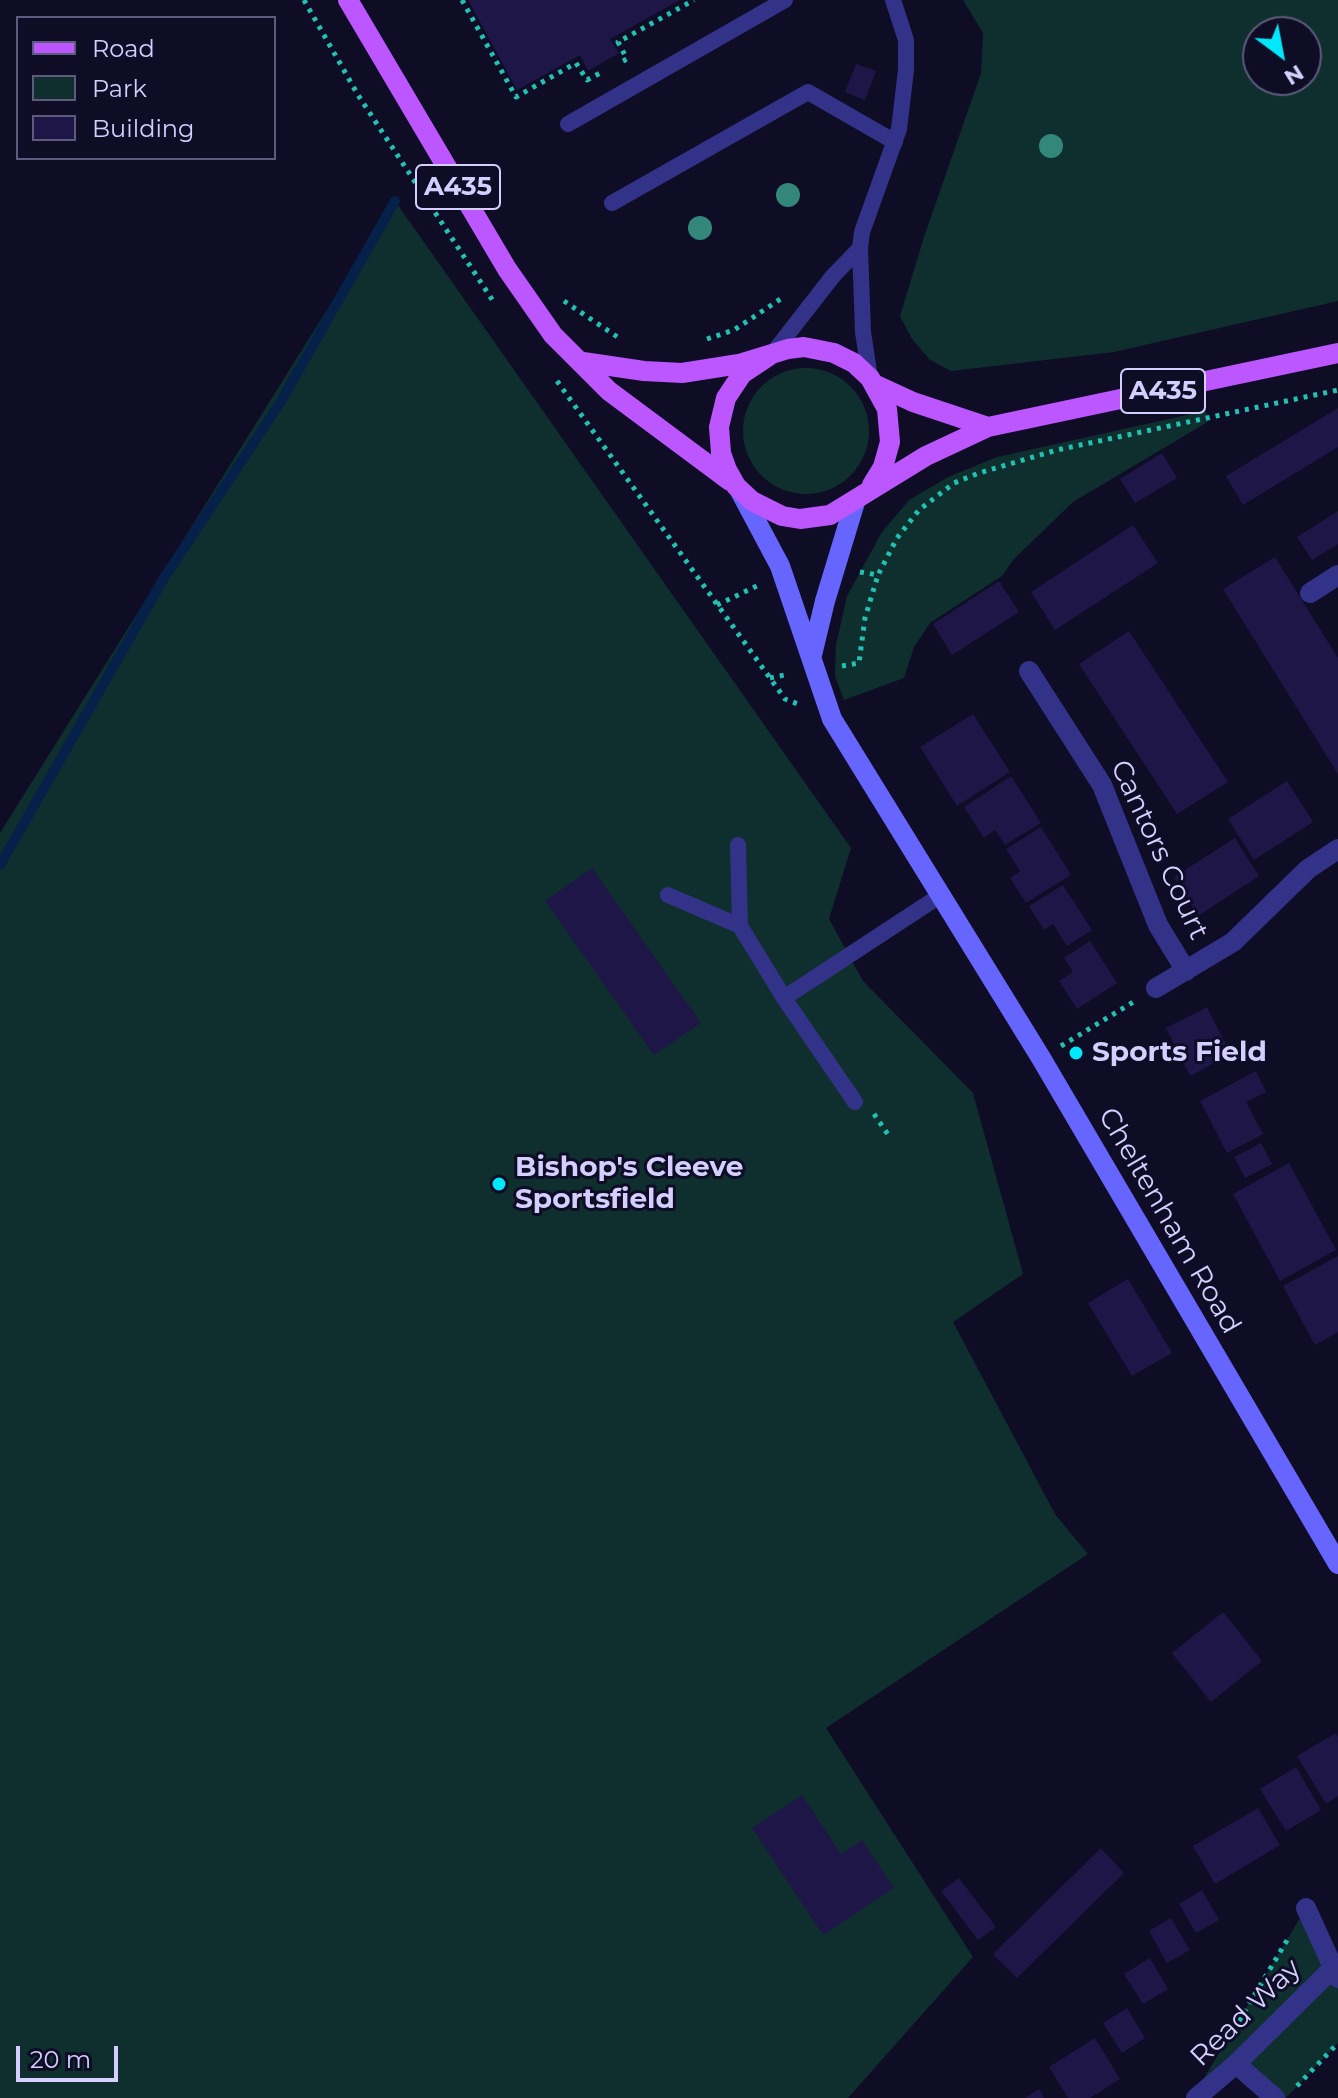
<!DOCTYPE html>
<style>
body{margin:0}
#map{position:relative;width:1338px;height:2098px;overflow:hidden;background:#0f0c25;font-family:Montserrat,sans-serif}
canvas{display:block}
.legend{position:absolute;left:16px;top:16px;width:260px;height:144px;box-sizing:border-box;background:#0f0c25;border:2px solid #5e5a7c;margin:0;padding:10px 14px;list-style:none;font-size:24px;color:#d4cfff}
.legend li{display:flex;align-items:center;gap:16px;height:40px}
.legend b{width:40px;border:2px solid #5e5a7c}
.north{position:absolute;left:1242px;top:16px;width:80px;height:80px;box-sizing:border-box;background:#0f0c25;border:2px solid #5e5a7c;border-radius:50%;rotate:148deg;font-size:22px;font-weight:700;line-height:32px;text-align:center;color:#d4cfff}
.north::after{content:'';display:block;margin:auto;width:28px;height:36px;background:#00e8fa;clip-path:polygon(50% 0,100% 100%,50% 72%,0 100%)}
.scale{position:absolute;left:16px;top:2046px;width:102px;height:36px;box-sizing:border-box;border:4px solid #d4cfff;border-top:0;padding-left:10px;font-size:24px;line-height:28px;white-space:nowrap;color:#d4cfff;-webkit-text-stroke:6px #0f0c25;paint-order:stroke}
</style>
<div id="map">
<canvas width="1338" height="2098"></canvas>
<ul class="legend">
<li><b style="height:10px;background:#bc56ff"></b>Road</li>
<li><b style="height:22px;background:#0e2f2d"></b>Park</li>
<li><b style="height:22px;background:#1f1648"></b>Building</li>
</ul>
<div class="north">N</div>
<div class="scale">20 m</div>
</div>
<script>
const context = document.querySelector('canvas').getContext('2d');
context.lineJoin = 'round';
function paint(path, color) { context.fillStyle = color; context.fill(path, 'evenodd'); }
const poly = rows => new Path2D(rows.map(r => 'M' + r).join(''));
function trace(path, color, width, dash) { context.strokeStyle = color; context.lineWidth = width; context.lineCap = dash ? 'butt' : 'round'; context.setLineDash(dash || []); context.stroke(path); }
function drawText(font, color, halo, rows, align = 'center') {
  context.font = font + ' Montserrat,sans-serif'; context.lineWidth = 6; context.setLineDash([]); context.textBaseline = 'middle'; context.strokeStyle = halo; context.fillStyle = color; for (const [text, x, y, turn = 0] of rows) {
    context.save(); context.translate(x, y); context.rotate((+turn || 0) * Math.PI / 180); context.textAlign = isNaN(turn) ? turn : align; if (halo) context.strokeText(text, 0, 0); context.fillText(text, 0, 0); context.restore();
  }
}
paint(poly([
 [963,0,1338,0,1338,301,1114,352,951,371,930,360,912,339,900,316,924,237,981,73,983,33],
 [1258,32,1306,32,1306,80,1258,80],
 [395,201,851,848,829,919,863,981,973,1093,1023,1274,953,1322,1055,1514,1088,1554,826,1728,973,1957,848,2098,0,2098,0,833],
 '743 431a63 63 0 1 1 126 0a63 63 0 1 1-126 0Z',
 [1205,411,1211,420,1073,502,1013,560,1002,576,930,623,914,647,904,678,844,700,835,676,836,645,847,596,882,532,909,500,948,477,997,457],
 [1306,1908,1338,1978,1338,2043,1286,2098,1275,2098,1236,2064,1192,2098]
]), '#0e2f2d');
trace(poly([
 [0,865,164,578,280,403,395,201]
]), '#062149', 10);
paint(poly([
 [468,0,680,0,610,39,619,53,588,71,580,55,517,90],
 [856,64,876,71,865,100,845,92],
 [1338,408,1338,447,1243,505,1226,476],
 [1162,453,1177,478,1135,503,1120,479],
 [1338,511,1338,544,1312,560,1297,537],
 [1133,525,1158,563,1055,630,1031,592],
 [1275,557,1338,658,1338,774,1223,589],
 [999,581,1019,612,952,655,933,624],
 [1129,631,1228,782,1177,814,1079,664],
 [973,714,1010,772,957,806,920,747],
 [1011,776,1041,823,1005,845,995,830,984,838,964,807],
 [1287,781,1313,822,1254,860,1228,819],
 [1041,827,1071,875,1026,903,1010,878,1020,871,1006,849],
 [1235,838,1259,876,1198,916,1174,877],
 [592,868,701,1023,654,1055,545,901],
 [1063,885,1092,930,1067,946,1053,924,1044,930,1029,906],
 [1090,941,1117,983,1077,1009,1059,981,1073,972,1064,958],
 [1207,1007,1231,1054,1190,1076,1166,1028],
 [1256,1071,1266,1092,1246,1102,1263,1134,1227,1153,1200,1101],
 [1261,1143,1272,1164,1245,1178,1234,1157],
 [1289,1163,1336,1250,1280,1281,1233,1194],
 [1338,1256,1338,1332,1315,1345,1283,1286],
 [1128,1279,1172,1353,1132,1376,1088,1303],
 [1223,1612,1262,1661,1211,1702,1172,1653],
 [1336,1733,1338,1737,1338,1796,1326,1804,1297,1756],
 [1296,1767,1321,1810,1286,1831,1260,1789],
 [802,1795,841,1854,862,1840,894,1888,823,1935,752,1828],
 [1258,1808,1280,1845,1215,1884,1193,1846],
 [1101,1848,1124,1873,1017,1978,993,1954],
 [959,1878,996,1927,978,1940,941,1891],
 [1202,1890,1219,1920,1196,1933,1179,1904],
 [1171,1918,1190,1950,1167,1963,1149,1931],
 [1150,1958,1168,1989,1143,2004,1124,1974],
 [1127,2008,1145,2038,1122,2053,1103,2023],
 [1095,2038,1120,2079,1090,2098,1068,2098,1049,2067],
 [1039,2089,1044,2098,1025,2098]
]), '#1f1648');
trace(poly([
 [304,0,358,95,495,304],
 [462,0,516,97,576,63,587,80,604,71],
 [623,61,627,59,618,42,694,0],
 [564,301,622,340],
 [707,339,734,330,782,298],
 [557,381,785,699,798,704],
 [860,572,878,575,897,538,919,510,954,483,979,473,1057,450,1338,390],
 [717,605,761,584],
 [842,666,859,663,865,618,878,575],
 [770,678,789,674],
 [1061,1046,1135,1001],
 [874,1114,889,1136],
 [1239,2021,1289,1937],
 [1297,2086,1338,2043]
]), '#22c1b3', 5, [4, 6]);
trace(poly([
 [568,124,785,0],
 [612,203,808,92,895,142],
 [773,353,833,276,860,248],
 [870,378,863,332,860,248,862,232,899,129,906,70,906,40,893,0],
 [668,895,740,926,738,845],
 [740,926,784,998,855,1102],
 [784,998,941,895]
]), '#333289', 16);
trace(poly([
 [1310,593,1338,575],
 [1029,671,1102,785,1158,925,1186,971],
 [1156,988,1233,942,1308,869,1338,849],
 [1306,1908,1338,1978],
 [1236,2064,1275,2098],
 [1196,2098,1236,2064,1334,1967]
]), '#333289', 20);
trace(poly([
 [740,491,780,566,832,719,1041,1058,1338,1564],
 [812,655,825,601,855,502]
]), '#66f', 20);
trace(poly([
 [348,0,507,269,553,335,609,391,730,481],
 [769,356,742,374,726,398,719,427,721,453,727,470,736,486,752,501,782,516,800,519,830,515,926,456,988,427,1338,353],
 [583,362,644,371,682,373,739,364,788,349,804,347,834,353,854,363,870,378,887,409,890,442,883,467,872,485],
 [874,384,913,402,988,427]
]), '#bc56ff', 20);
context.fillStyle = '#32877a';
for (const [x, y] of [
 [1051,146],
 [788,195],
 [700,228]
]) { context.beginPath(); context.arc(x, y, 12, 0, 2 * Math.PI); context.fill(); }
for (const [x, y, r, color] of [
 [1076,1053,8,"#00e8fa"],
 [499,1184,8,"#00e8fa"]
]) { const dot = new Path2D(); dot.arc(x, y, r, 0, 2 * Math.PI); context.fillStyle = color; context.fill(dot); trace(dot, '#0f0c25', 3); }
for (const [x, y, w] of [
 [458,187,84],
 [1163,391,84]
]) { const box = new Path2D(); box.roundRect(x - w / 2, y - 22, w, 44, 6); context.fillStyle = '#0f0c25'; context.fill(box); trace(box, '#d4cfff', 2); }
drawText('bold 26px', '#d4cfff', null, [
 ["A435",458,187],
 ["A435",1163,391]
]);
drawText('28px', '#d4cfff', '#0f0c25', [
 ["Cantors Court",1159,850,65],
 ["Cheltenham Road",1169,1221,60],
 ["Read Way",1246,2013,-44]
]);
drawText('bold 28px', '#d4cfff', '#0f0c25', [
 ["Sports Field",1092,1053],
 ["Bishop's Cleeve",515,1168],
 ["Sportsfield",515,1200]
], 'left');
</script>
